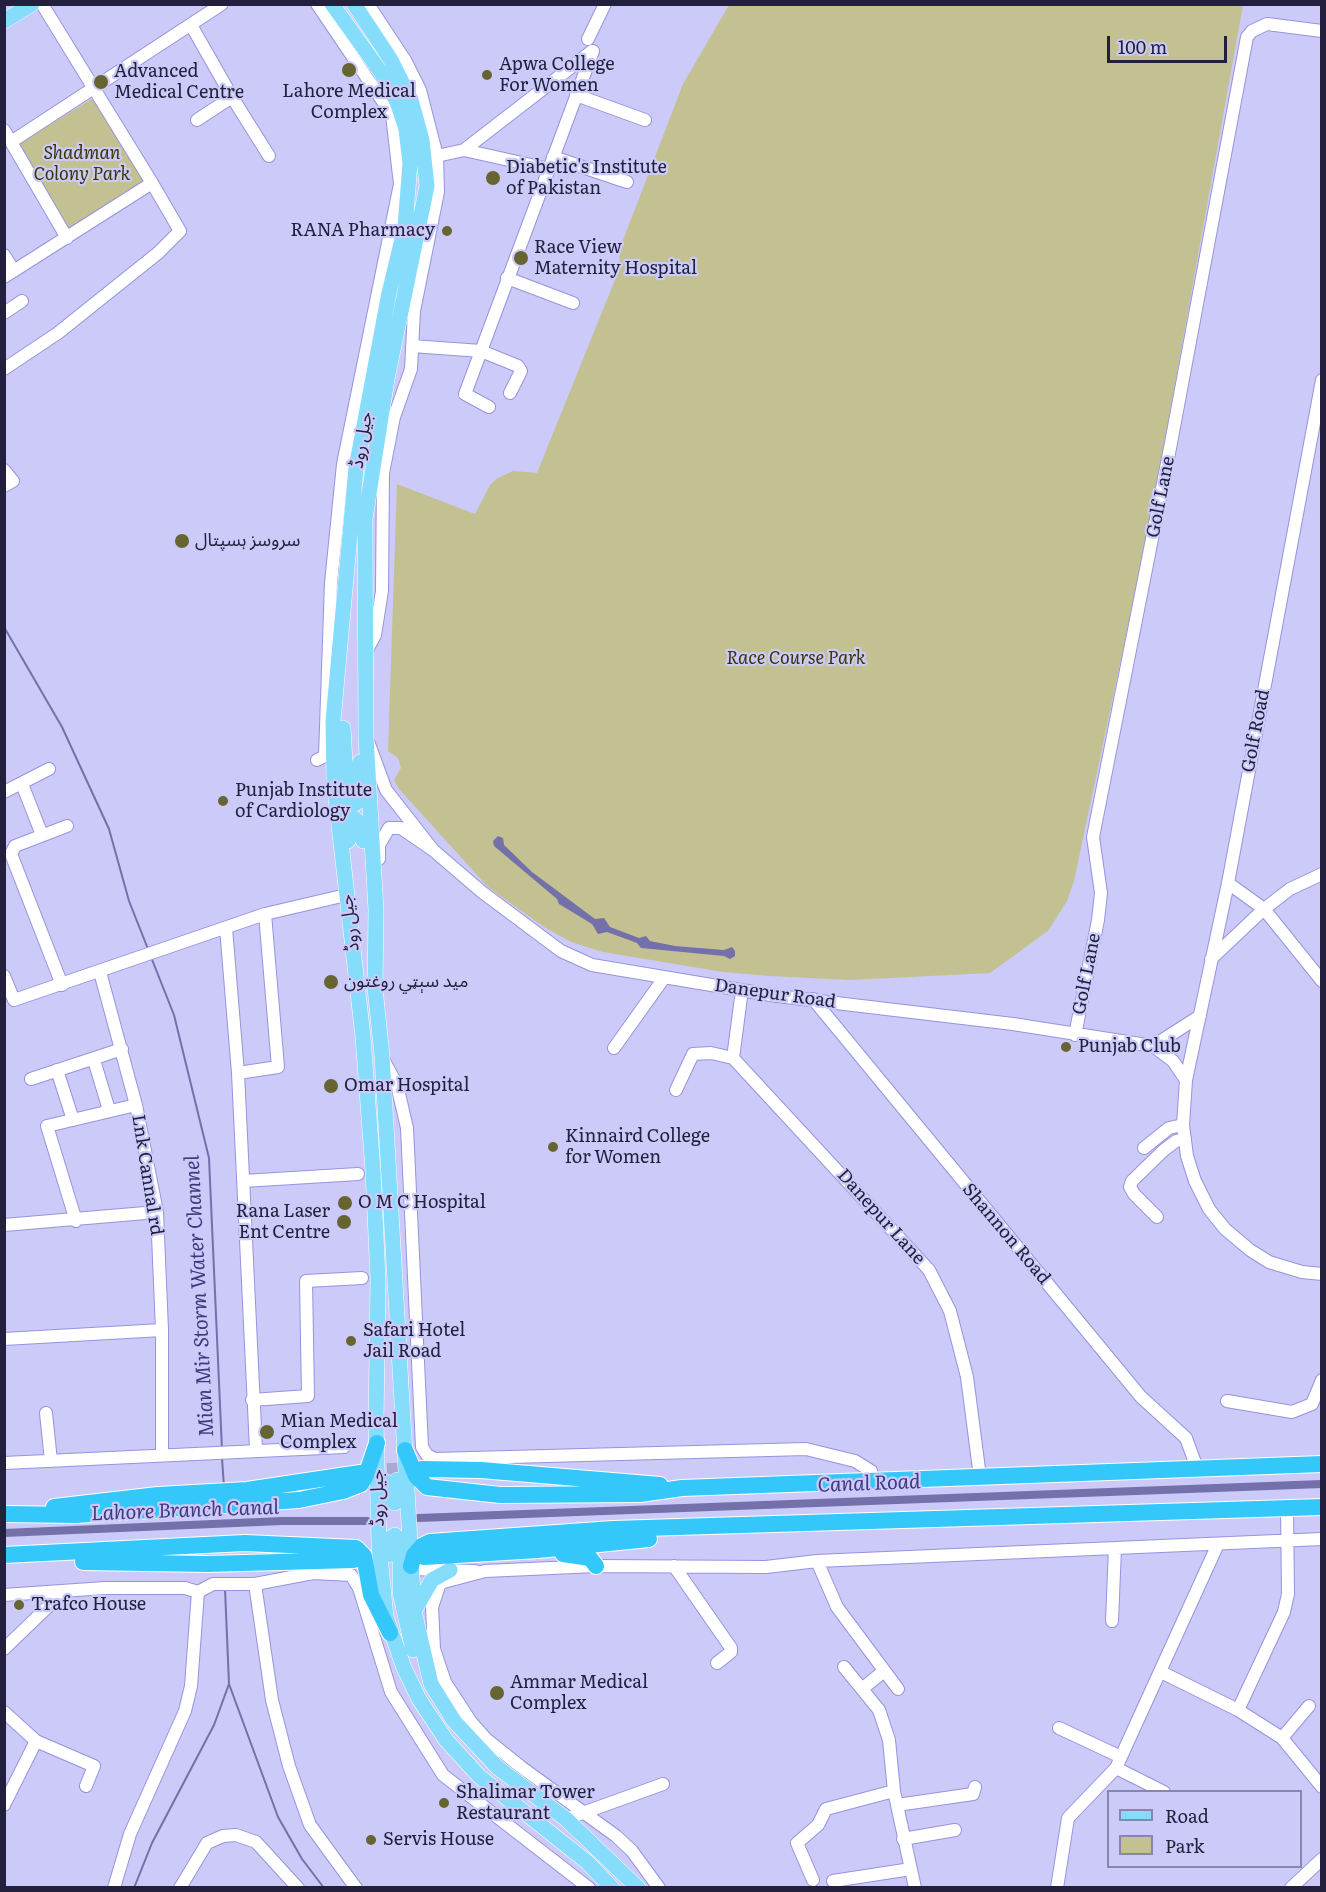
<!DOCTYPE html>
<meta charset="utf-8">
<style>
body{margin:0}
#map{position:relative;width:1326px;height:1892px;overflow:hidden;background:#cbcaf9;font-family:Literata,serif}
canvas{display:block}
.frame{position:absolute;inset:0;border:6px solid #22203d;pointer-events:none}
.legend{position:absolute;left:1107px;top:1790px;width:195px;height:78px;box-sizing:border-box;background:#cbcaf9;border:2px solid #8786ae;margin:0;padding:8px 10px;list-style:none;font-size:18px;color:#22203d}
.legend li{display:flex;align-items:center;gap:12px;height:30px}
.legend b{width:30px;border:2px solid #8786ae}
.scale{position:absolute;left:1107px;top:36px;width:120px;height:27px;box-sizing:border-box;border:3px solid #22203d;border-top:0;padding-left:8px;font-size:18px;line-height:21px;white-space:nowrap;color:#22203d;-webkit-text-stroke:4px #cbcaf9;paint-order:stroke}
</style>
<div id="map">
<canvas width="1326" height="1892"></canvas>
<div class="frame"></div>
<ul class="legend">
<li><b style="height:8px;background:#85ddfb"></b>Road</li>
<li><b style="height:16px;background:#c3c191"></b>Park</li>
</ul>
<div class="scale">100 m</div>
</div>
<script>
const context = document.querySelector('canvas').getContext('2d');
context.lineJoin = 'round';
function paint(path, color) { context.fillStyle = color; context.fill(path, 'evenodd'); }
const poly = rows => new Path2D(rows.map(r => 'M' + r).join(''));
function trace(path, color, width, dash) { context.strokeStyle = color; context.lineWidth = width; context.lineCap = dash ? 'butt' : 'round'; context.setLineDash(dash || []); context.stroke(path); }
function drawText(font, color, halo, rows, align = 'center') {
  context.font = font + ' Literata,"Noto Sans Arabic",serif'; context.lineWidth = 4.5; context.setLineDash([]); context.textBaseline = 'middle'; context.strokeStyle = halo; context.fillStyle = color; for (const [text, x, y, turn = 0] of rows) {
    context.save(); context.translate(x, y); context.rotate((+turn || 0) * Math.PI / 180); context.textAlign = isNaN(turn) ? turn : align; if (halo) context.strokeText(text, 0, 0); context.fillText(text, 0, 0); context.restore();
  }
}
paint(poly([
 [729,5,1243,5,1151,517,1074,881,1067,901,1048,931,990,973,849,980,770,976,723,972,603,952,571,942,544,927,488,887,399,789,394,780,401,768,398,758,388,751,397,484,475,514,490,485,496,479,513,471,537,473,619,270,620,248,683,84],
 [95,97,148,183,69,233,15,146]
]), '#c3c191');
paint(poly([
 [498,836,503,838,504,845,532,872,595,919,604,918,610,927,639,938,646,936,650,941,675,946,724,950,732,947,735,951,735,956,730,959,724,956,641,948,637,943,607,932,598,934,592,924,559,904,557,899,494,846,493,841]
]), '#7470aa');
trace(poly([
 [4,627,62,727,109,829,129,901,148,949],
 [151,957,174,1015,209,1158,222,1450],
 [222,1459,224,1486],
 [225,1589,229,1684,278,1817,302,1859,324,1888],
 [134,1888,152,1843,214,1725,229,1684]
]), '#7470aa', 2);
trace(poly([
 [418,1518,1322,1484],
 [4,1533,282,1521,367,1521]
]), '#7470aa', 8);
trace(poly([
 [363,1472,419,1470]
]), '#a9a8d3', 16, [16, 8]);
const minor = poly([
 [317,4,392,115,400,184,343,464,331,583,325,756,317,760],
 [191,25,232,97,197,120],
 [588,39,605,4],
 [576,95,645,120],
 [232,97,269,156],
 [4,130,11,142,222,4],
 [11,142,67,238],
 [464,150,549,169],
 [437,156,464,150,592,51],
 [553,157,627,182],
 [4,255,14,271],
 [4,277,152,183,42,4],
 [507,278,573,303],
 [4,313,22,301],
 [412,346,481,351,518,366,521,371,510,393],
 [4,369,58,333,158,253,180,231,152,183],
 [489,407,465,394,593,51],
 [4,470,13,481,4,486],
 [366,652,375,635,382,591,383,473,394,417,411,369,414,311,438,192,437,156,420,90,405,60,368,4],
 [369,744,386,790,433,850,401,828,389,828,379,845,379,859],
 [22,784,42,835],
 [4,792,49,769],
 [433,850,482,892,561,951,592,965,777,996,1013,1024,1153,1046,1173,1061,1186,1080,1183,1125,1187,1156,1195,1181,1209,1209,1225,1229,1250,1250,1269,1262,1302,1272,1322,1274],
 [1228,883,1264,909,1322,981],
 [226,928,238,1073,256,1449],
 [1211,959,1264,909,1290,889,1322,874],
 [100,972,136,1105,157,1212,162,1330,162,1455],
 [4,976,14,1000,265,914,346,895],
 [62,985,11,854,15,846,67,826],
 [742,990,733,1058,929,1270,950,1311,967,1377,980,1477],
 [813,999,1141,1397,1186,1438,1197,1468],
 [1075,1035,1098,920,1101,893,1093,837,1171,443,1247,37,1252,31,1267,24,1322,31],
 [1153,1046,1200,1016],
 [614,1048,664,978],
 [382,1057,397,1085,407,1128,422,1447,427,1455,435,1459,806,1449,855,1461,871,1471,874,1480],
 [94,1060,109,1110],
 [57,1070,73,1120],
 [238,1073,278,1067,265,914],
 [31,1079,122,1049],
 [1186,1080,1228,883,1322,380],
 [676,1090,693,1054,711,1053,733,1058],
 [1144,1148,1169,1128,1183,1125],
 [243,1181,358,1174],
 [1157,1217,1134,1194,1130,1187,1132,1181,1164,1150,1176,1141,1185,1139],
 [76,1221,47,1126,136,1105],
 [4,1225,157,1212],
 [4,1339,162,1330],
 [252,1400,308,1396,306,1281,362,1278],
 [1227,1401,1292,1412,1312,1404,1322,1380],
 [46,1413,51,1461],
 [4,1463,344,1447],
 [817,1561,837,1607,898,1689],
 [674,1566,731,1648,731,1652,717,1663],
 [411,1569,475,1571],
 [255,1584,272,1700,289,1766,310,1825,356,1888],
 [198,1592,213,1584,255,1584,313,1573,351,1575,359,1588,391,1692,443,1775,589,1888],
 [4,1595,105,1588,185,1588,198,1592],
 [1112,1621,1115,1548],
 [4,1649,58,1597,59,1592],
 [844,1667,879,1710,889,1740,894,1791,915,1888],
 [1161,1672,1238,1710,1282,1738,1322,1787],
 [862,1689,884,1671],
 [1238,1710,1284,1612,1288,1594,1287,1508],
 [4,1712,36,1741,94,1766,86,1786],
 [1059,1728,1121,1757],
 [1282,1738,1309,1706],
 [1116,1768,1164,1792],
 [4,1805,36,1741],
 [897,1805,973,1794,975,1787],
 [566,1819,663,1784],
 [903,1839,955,1830],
 [813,1880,797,1843,818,1825,826,1809,894,1791],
 [833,1881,911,1869],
 [114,1888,130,1834,185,1711,191,1686,198,1592],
 [180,1888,207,1843,223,1836,236,1835,256,1842,298,1888],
 [659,1888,632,1851,616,1836,521,1767,486,1739,471,1722,445,1682,434,1649,432,1607,440,1583,485,1571,596,1566,766,1567,817,1561,1322,1539],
 [1057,1888,1068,1818,1116,1768,1218,1544],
 [1291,1888,1322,1859]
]);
const major = poly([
 [332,4,380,71,397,102,406,129,410,163,405,227,389,293,356,468,333,721,334,781,363,1037,373,1171,378,1279,376,1422,379,1545,386,1617,404,1668,419,1699,446,1740,479,1776,587,1862,612,1888],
 [354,4,391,60,411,100,422,140,427,186,387,379,365,519,366,737,376,910,375,988,382,1056,414,1611,431,1684,454,1721,497,1767,566,1819,638,1888],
 [4,21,32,4],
 [343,728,346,779,351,785,359,781,360,762],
 [336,800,355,804,369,794],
 [348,841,348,823,354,818,362,825,363,841],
 [387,1482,388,1500,395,1503,398,1500,397,1480],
 [388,1555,387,1540,395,1535,400,1543,400,1592,413,1650],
 [414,1611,432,1580,450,1570]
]);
const highway = poly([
 [405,1450,416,1476,427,1487,500,1495,640,1494,682,1488,1322,1464],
 [422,1469,481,1470,660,1485],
 [54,1507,158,1495,247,1490,360,1473],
 [4,1514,76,1515,299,1500,343,1491,361,1484,366,1475,377,1443],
 [563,1554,590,1558,596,1566],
 [4,1555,245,1543,356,1548,364,1556,371,1595,390,1633],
 [424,1557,538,1550,649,1539],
 [83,1562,207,1564,354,1560],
 [411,1566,414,1555,422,1546,430,1542,613,1529,1322,1507]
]);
trace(minor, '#9793dd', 14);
trace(major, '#fff', 16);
trace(highway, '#fff', 18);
trace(minor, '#fff', 12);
trace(major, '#85ddfb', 15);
trace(highway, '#34c7f9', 16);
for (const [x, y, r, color] of [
 [349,70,8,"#666430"],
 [487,75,6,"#666430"],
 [101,82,8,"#666430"],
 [493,178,8,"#666430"],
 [447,231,6,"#666430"],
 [521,258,8,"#666430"],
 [182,541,8,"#666430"],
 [223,801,6,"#666430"],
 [331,982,8,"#666430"],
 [1066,1047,6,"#666430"],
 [331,1086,8,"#666430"],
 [553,1147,6,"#666430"],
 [345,1203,8,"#666430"],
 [344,1222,8,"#666430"],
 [351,1341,6,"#666430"],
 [267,1432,8,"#666430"],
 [19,1605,6,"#666430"],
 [497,1693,8,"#666430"],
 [444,1803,6,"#666430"],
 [371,1840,6,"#666430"]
]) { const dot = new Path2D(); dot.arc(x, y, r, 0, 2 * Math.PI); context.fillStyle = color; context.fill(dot); trace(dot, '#cbcaf9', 2); }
drawText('18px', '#22203d', '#cbcaf9', [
 ["Apwa College",499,65],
 ["For Women",499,86],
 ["Advanced",114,72],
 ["Medical Centre",114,93],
 ["Lahore Medical",349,92,"center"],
 ["Complex",349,113,"center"],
 ["Diabetic's Institute",506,168],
 ["of Pakistan",506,189],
 ["RANA Pharmacy",435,231,"right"],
 ["Race View",534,248],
 ["Maternity Hospital",534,269],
 ["سروسز ہسپتال",195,541],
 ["Punjab Institute",235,791],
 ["of Cardiology",235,812],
 ["مید سېټي روغتون",344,982],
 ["Punjab Club",1078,1047],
 ["Omar Hospital",344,1086],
 ["Kinnaird College",565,1137],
 ["for Women",565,1158],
 ["O M C Hospital",358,1203],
 ["Rana Laser",330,1212,"right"],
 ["Ent Centre",330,1233,"right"],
 ["Safari Hotel",363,1331],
 ["Jail Road",363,1352],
 ["Mian Medical",280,1422],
 ["Complex",280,1443],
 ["Trafco House",31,1605],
 ["Ammar Medical",510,1683],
 ["Complex",510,1704],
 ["Shalimar Tower",456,1793],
 ["Restaurant",456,1814],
 ["Servis House",383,1840]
], 'left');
drawText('italic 18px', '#393500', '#cbcaf9', [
 ["Shadman",82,154],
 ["Colony Park",82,175],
 ["Race Course Park",796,659]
]);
drawText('18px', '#22203d', '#cbcaf9', [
 ["جیل روڈ",362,440,-80],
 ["Golf Lane",1161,497,-79],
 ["Golf Road",1256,731,-79],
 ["جیل روڈ",350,923,-97],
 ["Golf Lane",1087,974,-79],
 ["Danepur Road",775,994,8],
 ["Lnk Cannal rd",147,1175,81],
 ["Danepur Lane",881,1217,48],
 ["Shannon Road",1006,1234,50],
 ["جیل روڈ",378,1498,-91]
]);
drawText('italic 20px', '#41377f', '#cbcaf9', [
 ["Mian Mir Storm Water Channel",200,1296,-93],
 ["Canal Road",869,1484,-2],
 ["Lahore Branch Canal",185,1511,-2]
]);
</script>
